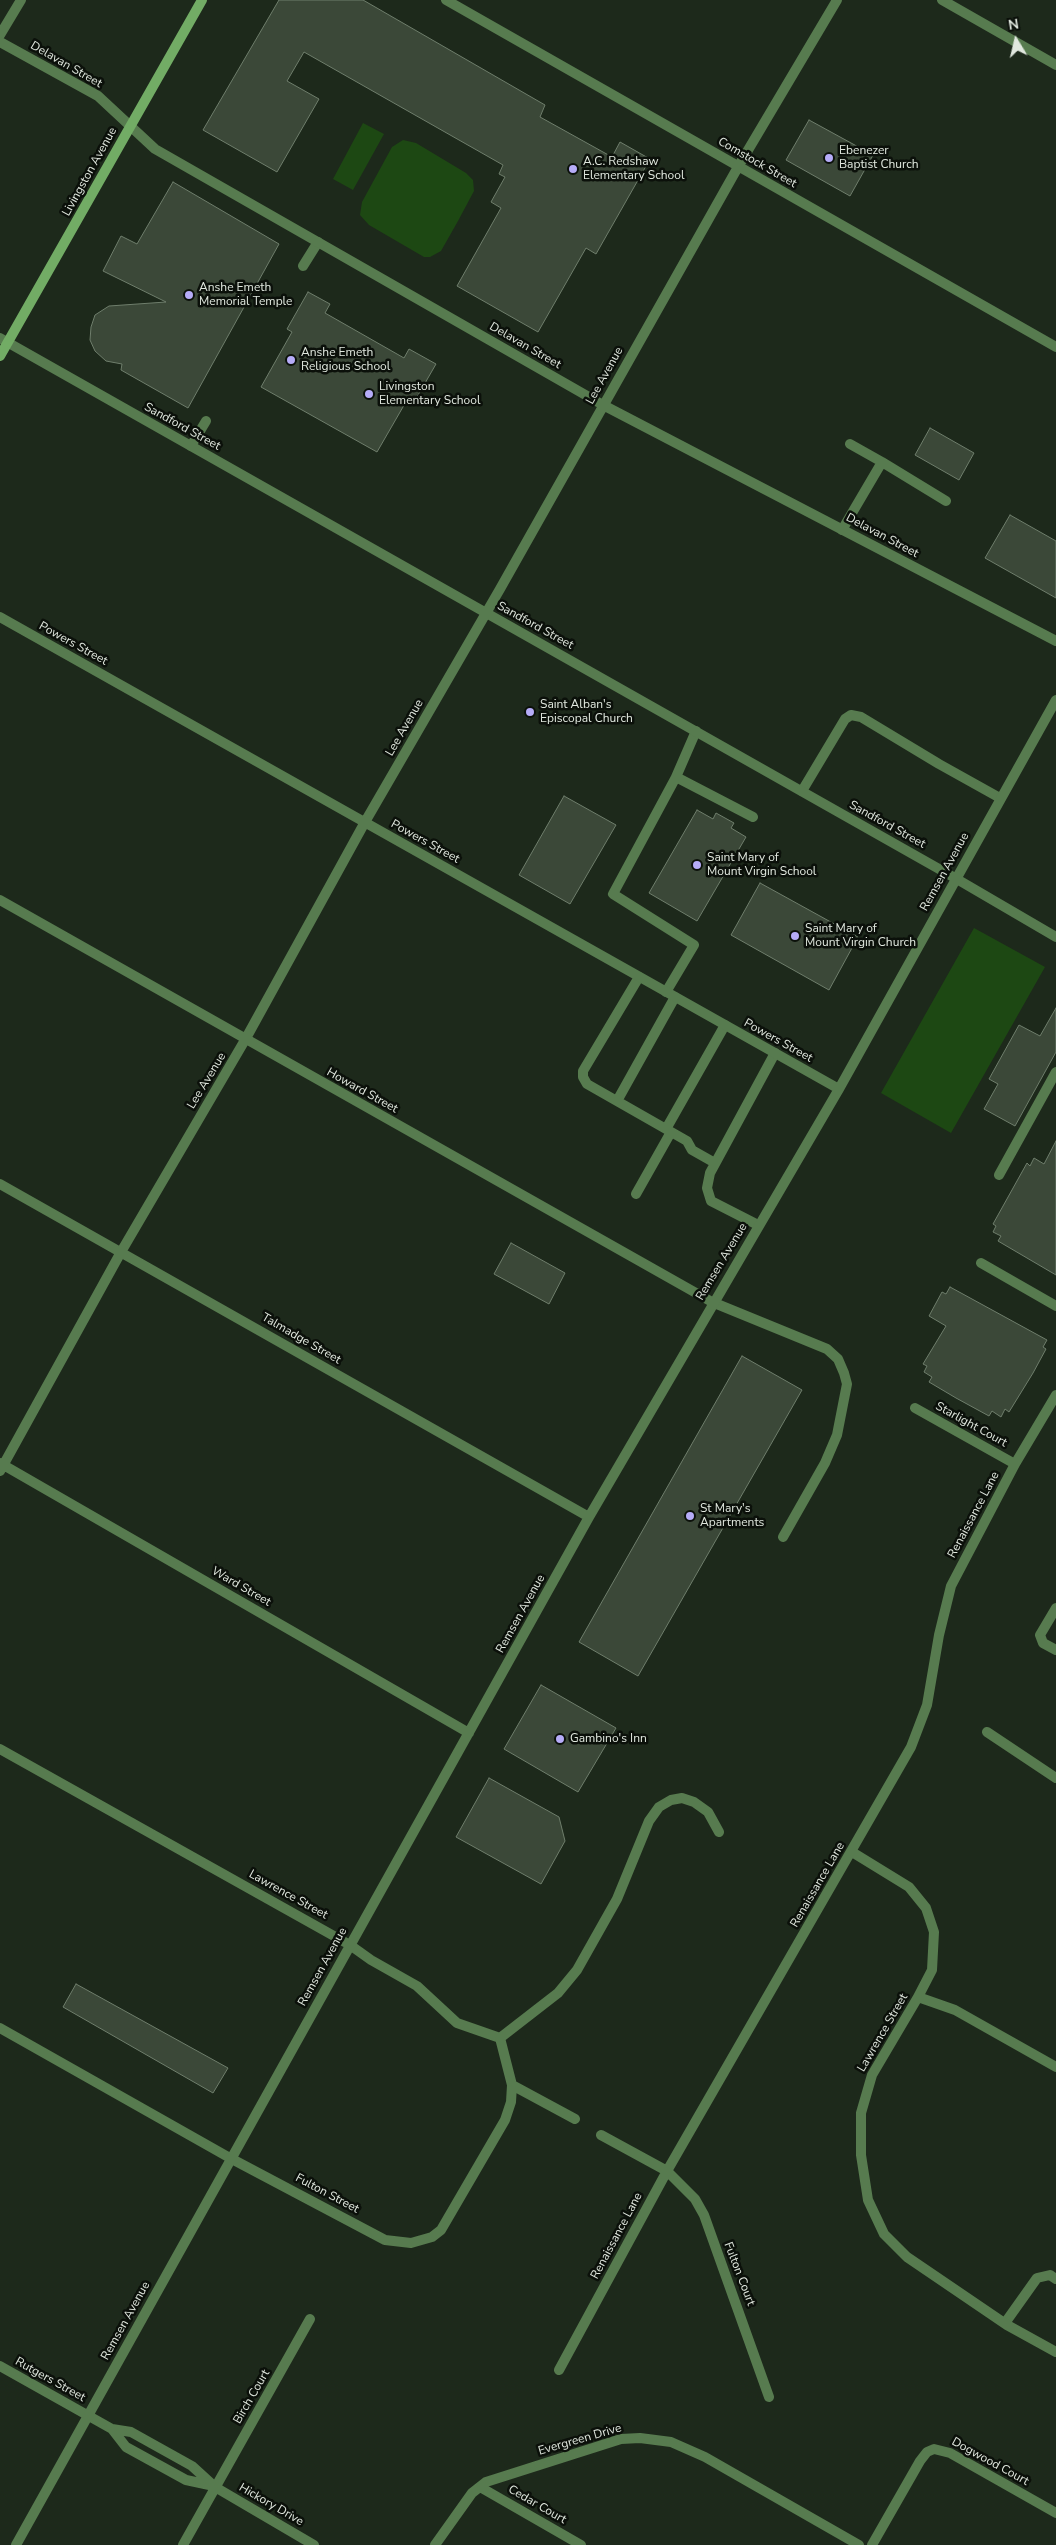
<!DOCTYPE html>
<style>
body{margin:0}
#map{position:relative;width:1056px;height:2545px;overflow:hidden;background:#1d291b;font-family:"Nunito Sans",sans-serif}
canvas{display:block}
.north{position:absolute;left:991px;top:15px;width:50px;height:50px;-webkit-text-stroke:4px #0b100a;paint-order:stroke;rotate:351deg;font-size:14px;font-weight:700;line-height:20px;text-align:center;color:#e1e8df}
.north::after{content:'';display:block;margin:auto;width:18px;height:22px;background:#e1e8df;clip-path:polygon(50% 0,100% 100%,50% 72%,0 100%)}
</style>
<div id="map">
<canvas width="1056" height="2545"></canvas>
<div class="north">N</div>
</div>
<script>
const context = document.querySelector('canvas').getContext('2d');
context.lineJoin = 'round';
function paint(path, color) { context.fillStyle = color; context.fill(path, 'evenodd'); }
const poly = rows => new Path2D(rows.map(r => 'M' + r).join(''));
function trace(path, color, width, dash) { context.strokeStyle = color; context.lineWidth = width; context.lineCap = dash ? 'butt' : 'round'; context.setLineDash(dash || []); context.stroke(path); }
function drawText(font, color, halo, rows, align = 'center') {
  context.font = font + ' "Nunito Sans",sans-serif'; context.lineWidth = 5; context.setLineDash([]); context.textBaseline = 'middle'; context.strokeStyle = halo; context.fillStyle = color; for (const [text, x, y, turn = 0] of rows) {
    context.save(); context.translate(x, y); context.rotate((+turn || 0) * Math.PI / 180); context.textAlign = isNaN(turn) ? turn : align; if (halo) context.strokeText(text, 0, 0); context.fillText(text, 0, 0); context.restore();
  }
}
paint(poly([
 [363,123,384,134,353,190,333,179],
 [403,140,416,143,466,173,473,180,474,191,458,221,441,251,430,257,424,257,369,225,360,215,362,202,392,147],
 [974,928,1045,967,951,1133,881,1093]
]), '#1d4813');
const building = poly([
 [279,0,363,0,545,105,540,117,612,157,620,142,650,159,596,254,586,248,538,332,457,286,501,208,491,202,505,177,499,174,503,165,304,52,287,81,319,99,277,172,203,130,279,0],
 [809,120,873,155,850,196,786,160,809,120],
 [173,182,279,244,188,408,121,370,122,364,106,361,95,351,90,340,91,327,95,315,109,306,166,302,103,271,121,236,137,244,173,182],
 [308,292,330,304,325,313,404,358,409,349,436,364,413,404,407,400,377,452,261,387,292,332,287,329,308,292],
 [930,428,974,453,959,480,915,455,930,428],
 [1010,515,1056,541,1056,598,985,558,1010,515],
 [564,796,616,825,570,904,519,875,564,796],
 [697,810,713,819,716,813,734,823,731,828,746,837,697,921,649,893,697,810],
 [760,883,858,937,829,990,731,935,760,883],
 [1056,1008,1056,1052,1015,1126,984,1109,998,1084,989,1079,1019,1025,1040,1036,1056,1008],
 [1056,1141,1056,1275,998,1241,1001,1236,993,1232,996,1226,993,1224,1027,1163,1030,1166,1034,1158,1044,1164,1056,1141],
 [511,1243,565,1273,549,1304,494,1274,511,1243],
 [950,1287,1047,1340,1043,1347,1046,1349,1033,1373,1009,1412,1005,1409,1001,1417,992,1411,989,1416,956,1398,929,1382,932,1377,924,1372,927,1366,923,1364,946,1326,929,1316,942,1292,946,1294,950,1287],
 [742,1356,802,1390,638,1676,579,1642,742,1356],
 [541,1685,616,1728,578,1792,504,1749,541,1685],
 [489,1778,559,1817,565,1841,541,1884,456,1837,489,1778],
 [76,1984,228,2068,213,2093,63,2007,76,1984]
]);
paint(building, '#3b4838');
trace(building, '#6f7e6c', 1);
trace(poly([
 [0,35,21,0],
 [303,266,318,242],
 [850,444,882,462],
 [191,446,206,421],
 [842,530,882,462,946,501],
 [676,777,696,731],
 [802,791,845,719,851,715,861,717,939,764,1000,798],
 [639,977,583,1071,583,1077,587,1084,687,1141,692,1150,715,1163],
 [666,992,694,945,613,894,676,777,753,817],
 [617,1101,675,997],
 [666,1129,725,1025],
 [999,1175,1056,1072],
 [636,1194,671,1132],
 [758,1225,711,1201,707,1188,710,1173,775,1053],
 [712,1302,827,1349,838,1359,844,1373,847,1384,837,1435,825,1463,783,1537],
 [1056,1608,1040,1635,1043,1643,1056,1650],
 [987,1732,1056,1778],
 [1005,2323,1037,2278,1050,2275,1056,2279]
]), '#577b4f', 10);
trace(poly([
 [446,0,1056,347],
 [942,0,1056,65],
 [0,42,98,96,155,149,603,405,1056,641],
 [0,338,955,878,1056,937],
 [0,617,839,1089],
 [0,900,712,1302],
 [0,1184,589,1517],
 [981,1263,1056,1306],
 [915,1408,1015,1464],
 [0,1463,469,1733],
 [0,1471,121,1252,245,1040,365,822,500,589,738,167,837,0],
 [0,1749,350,1945,371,1960,417,1986,457,2023,500,2038,558,1993,577,1970,617,1899,649,1821,659,1807,671,1800,682,1798,694,1802,708,1812,719,1832],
 [852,1852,909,1887,926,1908,934,1932,932,1970,918,1997,872,2075,861,2113,861,2155,868,2200,884,2234,907,2257,1007,2325,1056,2352],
 [918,1997,955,2010,1056,2067],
 [0,2028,230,2158,385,2240,411,2243,432,2237,441,2230,505,2120,511,2102,512,2085,500,2038],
 [512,2085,575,2119],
 [601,2135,667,2171,695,2199,704,2215,769,2397],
 [0,2366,112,2429,131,2432,192,2466,215,2487,314,2545],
 [559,2370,667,2171,911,1747,927,1705,939,1635,951,1586,1015,1464,1056,1395],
 [112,2429,126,2447,186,2480,214,2486],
 [480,2487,581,2545],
 [16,2545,589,1517,839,1089,1056,700],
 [183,2545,310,2319],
 [435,2545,472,2493,486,2482,621,2439,640,2438,671,2442,705,2457,859,2545],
 [872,2545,920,2461,927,2452,934,2449,950,2453,1056,2513]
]), '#577b4f', 10);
trace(poly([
 [0,356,202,0]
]), '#72ac65', 10);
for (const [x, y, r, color] of [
 [829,158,5,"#b6acf8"],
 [573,169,5,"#b6acf8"],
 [189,295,5,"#b6acf8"],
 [291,360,5,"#b6acf8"],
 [369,394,5,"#b6acf8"],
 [530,712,5,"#b6acf8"],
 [697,865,5,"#b6acf8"],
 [795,936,5,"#b6acf8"],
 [690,1516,5,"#b6acf8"],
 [560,1739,5,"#b6acf8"]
]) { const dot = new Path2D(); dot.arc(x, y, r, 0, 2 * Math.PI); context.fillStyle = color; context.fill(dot); trace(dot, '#0b100a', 2); }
drawText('12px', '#e1e8df', '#0b100a', [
 ["Delavan Street",66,65,30],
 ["Comstock Street",757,163,30],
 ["Livingston Avenue",90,172,-61],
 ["Delavan Street",525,346,30],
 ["Lee Avenue",605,376,-61],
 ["Sandford Street",182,427,29],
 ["Delavan Street",882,536,28],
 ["Sandford Street",535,626,29],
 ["Powers Street",73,644,29],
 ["Lee Avenue",405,728,-60],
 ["Sandford Street",887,825,29],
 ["Powers Street",425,842,29],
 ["Remsen Avenue",945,872,-61],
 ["Powers Street",778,1041,29],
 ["Lee Avenue",207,1081,-59],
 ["Howard Street",362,1091,29],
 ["Remsen Avenue",722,1262,-59],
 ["Talmadge Street",301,1339,30],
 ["Starlight Court",971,1425,29],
 ["Renaissance Lane",974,1515,-62],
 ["Ward Street",241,1587,30],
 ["Remsen Avenue",521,1614,-61],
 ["Renaissance Lane",818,1885,-60],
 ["Lawrence Street",288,1895,29],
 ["Remsen Avenue",323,1967,-61],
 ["Lawrence Street",883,2033,-60],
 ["Fulton Street",327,2194,28],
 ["Renaissance Lane",617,2236,-62],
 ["Fulton Court",739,2274,69],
 ["Remsen Avenue",126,2321,-61],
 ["Rutgers Street",50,2380,29],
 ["Birch Court",252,2397,-60],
 ["Evergreen Drive",580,2440,-16],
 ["Dogwood Court",990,2462,29],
 ["Hickory Drive",271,2505,30],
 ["Cedar Court",537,2505,30]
]);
drawText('12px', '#e1e8df', '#0b100a', [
 ["Ebenezer",839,151],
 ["Baptist Church",839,165],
 ["A.C. Redshaw",583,162],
 ["Elementary School",583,176],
 ["Anshe Emeth",199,288],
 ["Memorial Temple",199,302],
 ["Anshe Emeth",301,353],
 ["Religious School",301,367],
 ["Livingston",379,387],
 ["Elementary School",379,401],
 ["Saint Alban's",540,705],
 ["Episcopal Church",540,719],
 ["Saint Mary of",707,858],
 ["Mount Virgin School",707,872],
 ["Saint Mary of",805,929],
 ["Mount Virgin Church",805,943],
 ["St Mary's",700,1509],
 ["Apartments",700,1523],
 ["Gambino's Inn",570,1739]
], 'left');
</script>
